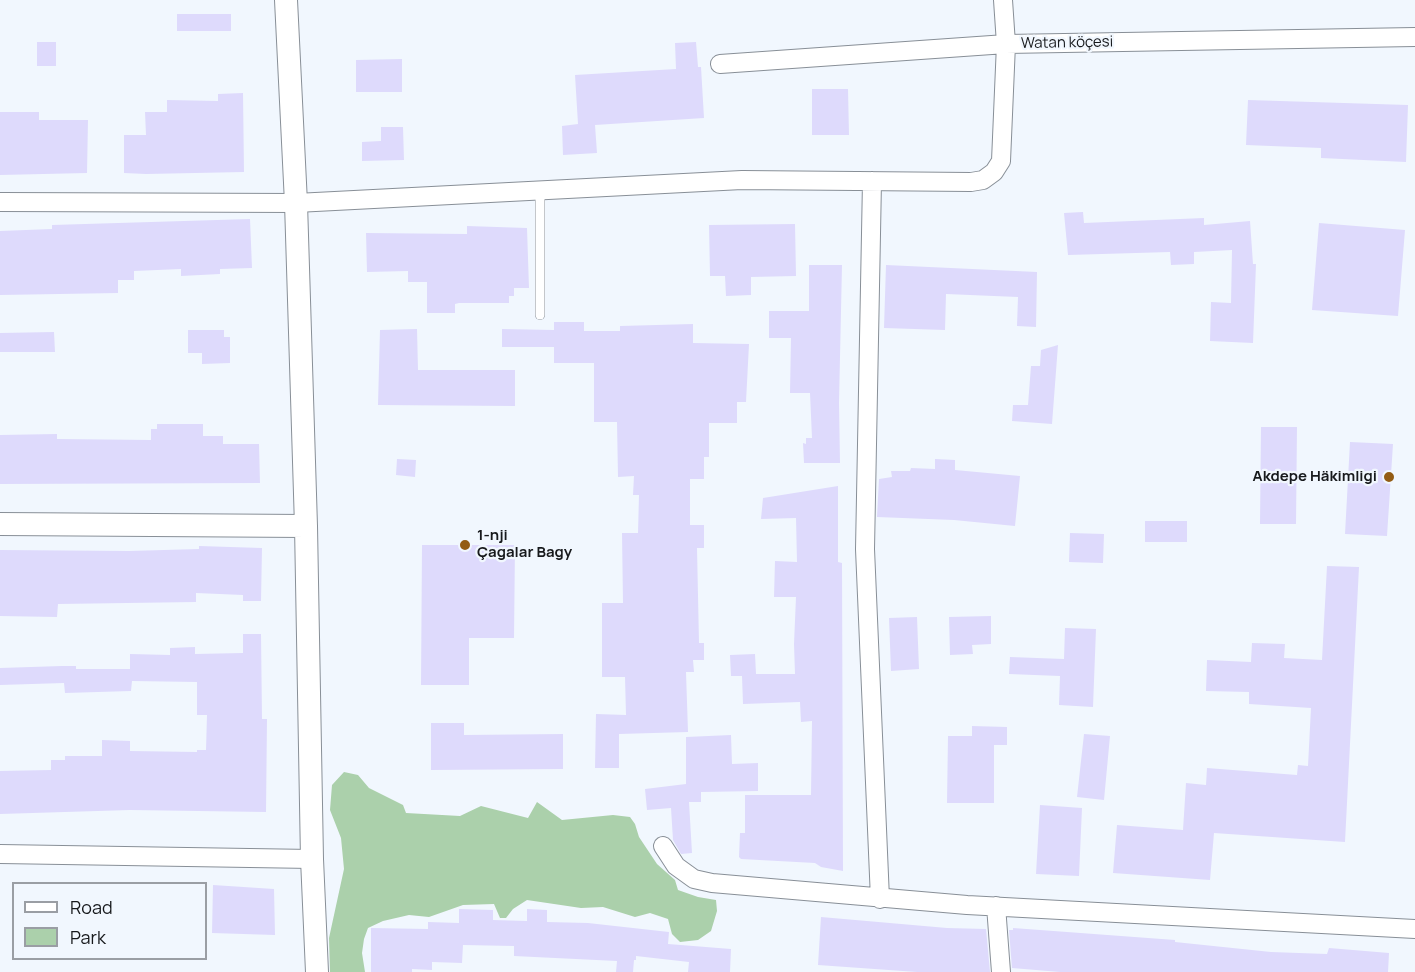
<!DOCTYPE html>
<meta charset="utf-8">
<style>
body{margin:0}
#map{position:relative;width:1415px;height:972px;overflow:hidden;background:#f1f7fe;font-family:Manrope,sans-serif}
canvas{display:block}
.legend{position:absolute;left:12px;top:882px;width:195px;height:78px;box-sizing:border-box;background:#f1f7fe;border:2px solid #9a9ea4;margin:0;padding:8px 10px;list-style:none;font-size:18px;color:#17191c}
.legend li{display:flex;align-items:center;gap:12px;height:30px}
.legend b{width:30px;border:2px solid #9a9ea4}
</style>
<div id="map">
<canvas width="1415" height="972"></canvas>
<ul class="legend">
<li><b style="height:8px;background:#fff"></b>Road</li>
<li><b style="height:16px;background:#abd0ab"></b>Park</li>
</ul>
</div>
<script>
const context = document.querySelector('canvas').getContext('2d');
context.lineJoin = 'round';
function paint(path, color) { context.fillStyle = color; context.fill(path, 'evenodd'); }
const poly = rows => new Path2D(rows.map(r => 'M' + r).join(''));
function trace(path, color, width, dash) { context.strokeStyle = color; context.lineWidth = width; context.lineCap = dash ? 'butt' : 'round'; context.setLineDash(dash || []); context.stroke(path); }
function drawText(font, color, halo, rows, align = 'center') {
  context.font = font + ' Manrope,sans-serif'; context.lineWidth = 4.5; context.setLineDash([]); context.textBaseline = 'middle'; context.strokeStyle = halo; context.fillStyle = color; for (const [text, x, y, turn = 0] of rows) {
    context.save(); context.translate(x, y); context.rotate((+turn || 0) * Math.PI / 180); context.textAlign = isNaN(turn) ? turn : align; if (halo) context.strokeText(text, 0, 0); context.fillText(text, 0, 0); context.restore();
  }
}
paint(poly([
 [344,772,358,775,369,788,403,805,406,813,460,816,481,806,528,818,537,802,562,820,613,815,630,817,635,824,639,837,657,864,675,880,678,890,698,897,716,900,717,911,711,931,698,940,680,942,672,934,668,919,650,913,635,917,603,907,581,908,527,900,513,909,506,918,500,918,494,904,463,905,429,917,409,915,383,921,368,928,364,939,362,953,365,972,330,972,329,938,344,869,341,838,330,810,332,785]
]), '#abd0ab');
paint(poly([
 [177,14,231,14,231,31,177,31],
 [37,42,56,42,56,66,37,66],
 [696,42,698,67,701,67,704,118,595,125,597,153,563,155,562,126,578,124,575,75,676,69,675,43],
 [402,59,402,92,356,92,356,60],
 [812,89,848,89,849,135,812,135],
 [243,93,244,172,146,174,124,173,124,135,146,135,145,112,167,112,167,100,218,101,218,94],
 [1248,100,1408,105,1406,162,1321,158,1321,148,1246,145],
 [0,112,39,112,39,120,88,120,87,173,0,175],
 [381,127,403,127,404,160,362,161,362,142,381,141],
 [1083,212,1084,223,1204,218,1204,225,1250,221,1253,264,1256,264,1253,343,1210,341,1211,302,1231,303,1232,250,1194,252,1194,264,1171,265,1170,252,1068,255,1064,213],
 [250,219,252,268,220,269,220,274,181,276,181,269,134,271,134,280,118,280,118,293,0,295,0,231,52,229,52,225],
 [1319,223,1405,230,1398,316,1312,310],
 [795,224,796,276,751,277,751,295,726,296,725,276,710,276,709,225],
 [467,226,527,228,529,288,514,288,514,296,509,296,509,303,459,303,455,304,455,313,427,313,427,282,408,282,408,271,367,272,366,233,467,234],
 [809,265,842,265,839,403,840,463,804,463,803,443,806,444,806,438,812,438,810,393,790,393,791,338,769,338,769,311,809,311],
 [886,265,1037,272,1036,327,1017,326,1018,297,946,294,945,330,884,328],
 [554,322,584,322,584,331,620,331,620,326,693,324,693,343,749,344,746,402,737,402,737,423,709,423,709,457,704,457,704,479,690,479,690,525,704,525,704,548,697,548,699,643,704,643,704,660,693,660,694,672,686,672,688,732,619,734,619,768,595,768,596,714,626,715,625,677,602,677,602,603,623,603,622,533,638,533,639,495,633,495,634,476,618,477,617,422,594,422,594,363,554,363,554,347,502,347,502,329,554,330],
 [417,329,418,370,515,370,515,406,378,405,380,330],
 [188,330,224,330,224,337,230,337,230,363,202,364,202,353,188,353],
 [54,332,55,352,0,352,0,333],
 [1058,345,1052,424,1012,421,1013,405,1028,405,1031,366,1040,366,1041,350],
 [157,424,203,424,203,436,223,436,223,444,259,444,260,483,0,484,0,435,57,434,57,439,151,440,151,429,157,429],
 [1261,427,1297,427,1296,524,1260,524],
 [1350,442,1393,444,1387,536,1345,534],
 [397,459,416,460,415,477,396,475],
 [935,459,955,460,955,470,1020,476,1015,526,954,520,877,517,879,479,892,477,891,471,910,471,911,468,935,469],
 [838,486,838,562,842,563,843,871,821,867,815,863,741,859,739,857,740,833,745,833,745,795,811,795,812,721,801,722,800,702,743,704,742,676,731,676,730,655,755,654,756,674,795,674,794,644,796,597,774,597,775,561,797,562,796,518,761,519,763,498],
 [1145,521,1187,521,1187,542,1145,542],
 [1070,533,1104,534,1103,563,1069,562],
 [422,545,515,545,514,638,469,638,469,685,421,685],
 [199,546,262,548,261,601,243,601,243,595,196,593,196,602,58,604,57,617,0,616,0,550,129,551,199,549],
 [1327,566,1359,567,1345,842,1214,833,1210,880,1113,873,1117,825,1183,830,1186,783,1206,785,1207,768,1297,775,1298,765,1308,766,1311,708,1249,704,1249,692,1206,691,1207,660,1251,662,1252,643,1285,644,1284,658,1322,660],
 [991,616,991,644,972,645,973,654,950,655,949,617],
 [917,617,919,669,891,671,889,618],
 [1065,628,1096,629,1093,707,1059,705,1060,676,1009,674,1010,657,1064,659],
 [243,634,261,634,262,719,267,719,266,812,130,810,0,814,0,771,51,770,51,760,65,760,65,756,102,756,102,740,130,741,130,751,197,752,197,750,206,750,207,715,197,715,197,682,132,681,131,691,65,693,64,683,0,685,0,668,62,666,76,666,76,669,130,669,130,654,170,655,170,648,195,647,195,654,243,653],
 [431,723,464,723,464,735,563,734,563,769,431,770],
 [972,726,1007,727,1007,745,994,745,994,803,947,803,948,736,972,736],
 [1084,734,1110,736,1104,800,1077,797],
 [731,735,732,764,758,763,758,791,701,792,701,802,689,802,692,853,681,854,673,840,671,808,647,810,645,789,686,784,686,737],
 [1040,805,1082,808,1079,876,1036,874],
 [213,885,274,889,275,935,212,933],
 [459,909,493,910,493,920,527,921,527,909,547,910,547,922,588,923,669,932,668,944,731,949,730,972,688,972,689,962,636,956,636,960,634,960,633,972,616,972,617,961,514,956,514,946,463,945,462,963,432,962,432,970,412,969,412,972,371,972,371,928,428,929,428,922,459,923],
 [821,917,947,928,986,929,990,972,917,972,818,965],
 [1013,928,1175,940,1175,942,1271,952,1327,954,1329,948,1389,953,1388,972,1060,972,1012,968,1009,930,1013,930]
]), '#dedafc');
const service = poly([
 [540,315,540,190]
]);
const minor = poly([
 [720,64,1006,44,1415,37],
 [872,181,865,549,880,899],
 [0,202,296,203,742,180,971,182,983,180,994,172,1001,161,1006,44,1003,0],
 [663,846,676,866,694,879,712,883,967,905,1415,929],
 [0,854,312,859],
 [996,906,1001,972]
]);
const tertiary = poly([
 [286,0,296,203,306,526,312,859,317,972],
 [0,524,306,526]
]);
trace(service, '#888f97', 10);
trace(minor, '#888f97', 20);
trace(tertiary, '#888f97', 24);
trace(service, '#fff', 9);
trace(minor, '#fff', 18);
trace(tertiary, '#fff', 22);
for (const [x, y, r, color] of [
 [1389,477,6,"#935c14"],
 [465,545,6,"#935c14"]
]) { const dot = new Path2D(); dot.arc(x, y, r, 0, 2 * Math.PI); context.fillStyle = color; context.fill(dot); trace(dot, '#f1f7fe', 2); }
drawText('15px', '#17191c', '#f1f7fe', [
 ["Watan köçesi",1067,43,-1]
]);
drawText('bold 15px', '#17191c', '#f1f7fe', [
 ["Akdepe Häkimligi",1377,477],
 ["1-nji",477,536,"left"],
 ["Çagalar Bagy",477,553,"left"]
], 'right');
</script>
